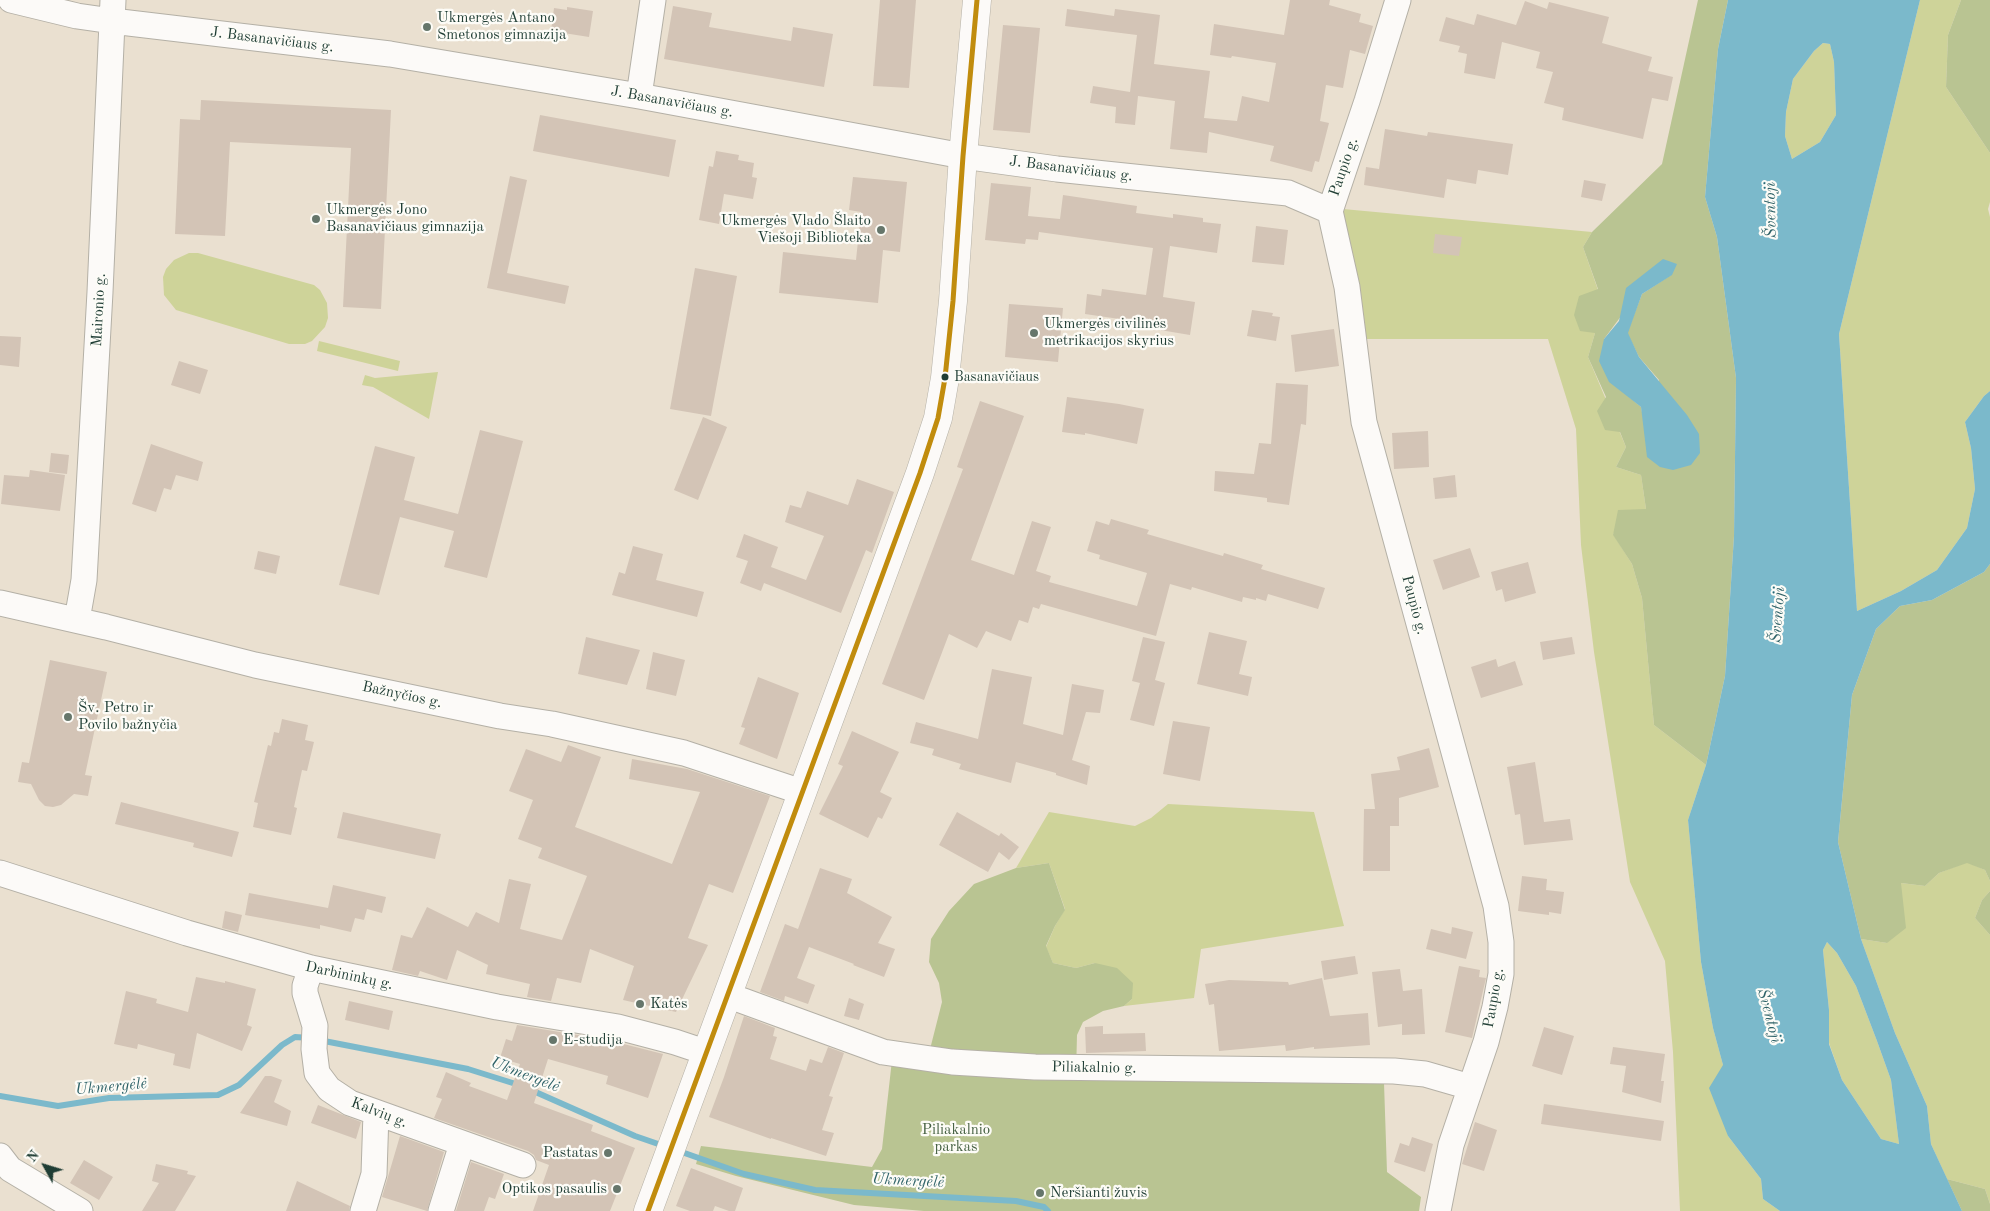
<!DOCTYPE html>
<meta charset="utf-8">
<style>
body{margin:0}
#map{position:relative;width:1990px;height:1211px;overflow:hidden;background:#eae0d0;font-family:"Old Standard TT",serif}
canvas{display:block}
.north{position:absolute;left:20px;top:1141px;width:50px;height:50px;-webkit-text-stroke:4px #fdfcf7;paint-order:stroke;rotate:309deg;font-size:14px;font-weight:700;line-height:20px;text-align:center;color:#1f3d34}
.north::after{content:'';display:block;margin:auto;width:18px;height:22px;background:#1f3d34;clip-path:polygon(50% 0,100% 100%,50% 72%,0 100%)}
</style>
<div id="map">
<canvas width="1990" height="1211"></canvas>
<div class="north">N</div>
</div>
<script>
const context = document.querySelector('canvas').getContext('2d');
context.lineJoin = 'round';
function paint(path, color) { context.fillStyle = color; context.fill(path, 'evenodd'); }
const poly = rows => new Path2D(rows.map(r => 'M' + r).join(''));
function trace(path, color, width, dash) { context.strokeStyle = color; context.lineWidth = width; context.lineCap = dash ? 'butt' : 'round'; context.setLineDash(dash || []); context.stroke(path); }
function drawText(font, color, halo, rows, align = 'center') {
  context.font = font + ' "Old Standard TT",serif'; context.lineWidth = 4.5; context.setLineDash([]); context.textBaseline = 'middle'; context.strokeStyle = halo; context.fillStyle = color; for (const [text, x, y, turn = 0] of rows) {
    context.save(); context.translate(x, y); context.rotate((+turn || 0) * Math.PI / 180); context.textAlign = isNaN(turn) ? turn : align; if (halo) context.strokeText(text, 0, 0); context.fillText(text, 0, 0); context.restore();
  }
}
paint(poly([
 [1920,0,1961,0,1948,35,1946,87,1990,153,1990,202,1988,209,1990,217,1990,391,1984,396,1965,422,1971,448,1975,489,1967,528,1937,570,1901,591,1857,611,1839,334],
 [1823,43,1830,44,1834,62,1836,115,1820,142,1792,159,1785,136,1786,112,1793,79,1814,51],
 [1343,209,1592,232,1583,247,1598,290,1595,333,1588,357,1626,447,1616,467,1641,475,1646,509,1613,534,1632,564,1642,598,1654,725,1706,765,1688,820,1701,962,1713,1028,1723,1065,1728,1136,1761,1179,1763,1199,1780,1211,1680,1211,1673,1052,1665,961,1630,882,1594,652,1581,545,1576,429,1548,339,1361,339],
 [189,253,198,253,314,285,320,290,327,303,328,318,325,327,312,341,305,344,289,344,176,310,164,295,163,277,166,269,174,260],
 [319,341,400,361,398,371,317,351],
 [438,372,429,419,373,387,362,385,365,375,375,378],
 [1168,804,1314,812,1344,926,1201,949,1194,998,1124,1006,1132,999,1095,963,1076,968,1053,963,1046,947,1055,926,1065,909,1049,863,1016,868,1049,812,1135,826,1151,818],
 [1967,862,1985,870,1990,881,1990,891,1982,900,1975,918,1990,935,1990,1204,1985,1189,1947,1179,1931,1144,1927,1106,1895,1033,1861,939,1887,943,1901,883,1925,886,1939,873],
 [1827,942,1837,953,1856,986,1877,1041,1891,1080,1899,1144,1881,1139,1842,1080,1829,1043,1829,1010,1823,950]
]), '#ced399');
paint(poly([
 [1698,0,1728,0,1718,49,1705,197,1717,237,1736,378,1734,536,1725,676,1706,765,1654,725,1642,598,1632,564,1613,535,1618,510,1646,509,1641,475,1616,467,1626,447,1620,432,1605,430,1597,411,1606,397,1588,357,1595,333,1580,331,1574,315,1579,296,1598,289,1583,247,1592,232,1662,164],
 [1663,260,1671,275,1642,294,1627,333,1639,357,1659,380,1644,422,1641,407,1628,396,1604,339],
 [1961,0,1990,0,1990,153,1946,87,1948,35],
 [1990,564,1990,881,1985,870,1967,863,1939,873,1925,886,1901,883,1906,928,1887,943,1861,939,1838,842,1852,695,1876,629,1900,606,1932,600,1984,572],
 [1049,863,1065,910,1055,926,1046,946,1053,963,1076,968,1095,963,1117,968,1133,983,1132,999,1124,1006,1103,1011,1083,1022,1077,1035,1076,1075,1384,1083,1387,1172,1421,1197,1419,1211,924,1211,854,1205,736,1176,696,1164,701,1146,872,1167,882,1149,892,1060,926,1065,942,1002,939,983,929,962,931,939,949,911,974,884,1016,868],
 [1990,891,1990,935,1975,918,1982,900],
 [1947,1179,1985,1189,1990,1204,1990,1211,1962,1211]
]), '#b9c492');
paint(poly([
 [1728,0,1920,0,1839,334,1857,611,1901,591,1937,570,1967,528,1975,489,1971,448,1965,422,1984,396,1990,391,1990,564,1984,572,1932,600,1900,606,1876,629,1852,695,1838,842,1861,939,1895,1033,1927,1106,1931,1144,1962,1211,1780,1211,1763,1199,1761,1179,1728,1136,1709,1088,1723,1065,1713,1028,1701,962,1688,820,1706,765,1725,676,1734,536,1736,378,1717,237,1705,197,1718,49],
 [1823,43,1830,44,1834,62,1836,115,1820,142,1792,159,1785,136,1786,112,1793,79,1814,51],
 [1827,942,1837,953,1856,986,1877,1041,1891,1080,1899,1144,1881,1139,1842,1080,1829,1044,1829,1010,1823,950],
 [1663,259,1677,264,1672,275,1642,294,1628,333,1639,357,1687,415,1699,434,1700,453,1691,465,1673,470,1660,467,1647,457,1641,407,1609,382,1599,361,1604,339,1619,321,1626,288]
]), '#7bb9cb');
trace(poly([
 [319,1040,468,1069,519,1085],
 [531,1090,635,1136,664,1146],
 [0,1096,58,1106,109,1098,218,1095,239,1085,282,1045,295,1037,310,1038],
 [676,1150,744,1174,815,1190,1016,1201,1044,1207,1048,1211]
]), '#7bb9cb', 6);
paint(poly([
 [880,0,916,0,909,88,873,86],
 [1290,0,1330,0,1329,5,1361,14,1359,22,1373,26,1365,54,1350,50,1343,88,1326,85,1320,121,1329,123,1319,162,1315,161,1312,172,1270,161,1274,146,1209,132,1207,153,1170,149,1175,101,1138,96,1135,125,1115,123,1116,107,1090,103,1093,86,1130,92,1137,35,1065,26,1067,9,1114,16,1115,9,1160,15,1154,64,1210,71,1204,118,1237,121,1242,96,1269,102,1276,63,1232,56,1231,58,1210,55,1214,24,1284,35],
 [1525,1,1547,9,1549,2,1609,17,1602,43,1652,57,1648,71,1673,77,1668,101,1652,98,1643,139,1562,120,1564,108,1544,103,1553,72,1536,68,1540,52,1502,42,1495,79,1464,73,1467,54,1458,52,1460,46,1439,41,1446,17,1474,25,1477,14,1516,25],
 [673,6,712,13,709,27,791,41,793,27,833,34,824,87,664,59],
 [567,7,593,11,589,37,551,31,554,8,567,10],
 [1003,25,1040,28,1030,133,993,130],
 [201,100,391,110,381,309,343,307,351,148,230,142,225,236,175,234,180,119,200,120],
 [540,115,676,140,669,177,533,151],
 [1385,129,1427,136,1428,132,1513,144,1508,175,1478,170,1476,184,1447,179,1444,198,1364,185,1366,167,1379,169],
 [716,151,739,155,738,160,754,163,752,177,757,178,753,199,724,194,719,224,699,220,709,166,713,167],
 [510,176,527,180,507,273,569,286,565,304,487,288],
 [853,177,907,182,900,252,883,250,878,303,779,293,783,252,856,260,861,212,849,210],
 [1584,180,1606,184,1602,201,1581,197],
 [991,183,1031,187,1028,216,1060,219,1063,195,1137,206,1136,213,1173,218,1173,214,1203,218,1203,222,1221,224,1217,253,1170,246,1163,297,1195,302,1190,335,1154,329,1154,324,1085,314,1087,294,1101,296,1102,289,1146,295,1153,248,1039,232,1038,240,1026,239,1025,244,985,240],
 [1256,226,1288,230,1284,265,1252,262],
 [1435,234,1462,237,1459,256,1433,253],
 [695,268,737,276,711,416,670,409],
 [1009,304,1063,308,1058,362,1005,357],
 [1252,310,1273,313,1272,316,1280,317,1276,341,1247,336],
 [1334,329,1339,366,1295,372,1291,335],
 [0,336,21,337,19,367,0,365],
 [179,361,208,370,200,394,171,385],
 [1276,383,1308,385,1306,425,1301,424,1289,505,1267,502,1267,498,1214,491,1215,471,1254,474,1259,443,1271,444],
 [1067,397,1119,404,1144,409,1137,444,1085,433,1085,435,1062,432],
 [980,401,1024,416,971,560,1014,575,1032,521,1051,527,1036,571,1051,576,1049,582,1137,606,1147,573,1099,559,1100,555,1087,551,1096,521,1109,525,1111,519,1149,530,1147,534,1223,556,1224,553,1263,565,1261,569,1325,588,1318,609,1268,594,1266,601,1256,598,1256,600,1243,597,1242,602,1192,587,1191,590,1170,584,1156,636,1041,604,1039,609,1033,607,1028,623,1019,620,1011,641,986,631,977,648,949,634,924,700,882,684,963,469,957,467],
 [703,417,727,427,698,500,674,490],
 [480,430,523,441,487,578,444,567,454,531,400,517,379,595,339,585,375,446,415,457,404,500,458,514],
 [1428,431,1429,467,1394,469,1392,433],
 [151,444,203,462,198,481,176,475,171,490,164,488,156,512,132,504],
 [51,453,69,455,67,474,49,472],
 [30,470,65,475,60,511,1,504,4,475,29,477],
 [1455,475,1457,497,1435,499,1433,478],
 [857,479,894,492,872,553,866,550,841,613,764,583,761,591,740,583,748,561,736,557,744,534,778,547,771,567,806,580,824,536,785,522,790,505,801,508,807,491,848,505],
 [633,546,663,554,656,580,704,592,697,617,612,595,619,572,625,574],
 [1470,548,1480,577,1443,590,1433,560],
 [258,551,280,556,276,574,254,569],
 [1528,562,1536,593,1505,602,1502,589,1496,591,1491,572],
 [1209,632,1247,641,1239,674,1252,677,1248,696,1197,684],
 [586,637,640,650,627,685,578,674],
 [1143,637,1165,642,1155,680,1165,683,1154,726,1130,720,1140,683,1132,681],
 [1572,637,1575,654,1543,660,1540,642],
 [653,652,685,660,676,696,646,689],
 [1496,659,1498,667,1515,661,1523,685,1481,698,1471,667],
 [50,660,107,672,85,775,92,776,88,796,74,794,61,805,53,807,45,806,39,800,31,784,18,782,22,762,29,763],
 [992,669,1032,677,1023,724,1063,735,1072,684,1104,690,1100,713,1086,712,1072,760,1090,766,1087,785,1056,775,1056,773,1016,762,1011,783,959,769,961,764,932,755,934,749,910,743,916,722,978,739],
 [758,677,799,693,777,759,739,744,745,728,741,727],
 [282,719,308,725,305,740,314,742,307,771,302,770,294,807,297,808,291,835,253,827,258,803,254,802,268,745,271,746,274,732,279,733],
 [1173,721,1210,727,1200,781,1163,774],
 [852,731,899,752,880,792,892,798,882,819,878,817,868,838,819,814,843,766,838,764],
 [568,745,601,757,575,827,672,864,700,792,629,779,632,759,687,769,770,796,733,893,709,884,688,938,708,945,676,1012,623,1000,634,966,590,949,581,983,557,978,551,1001,527,997,530,984,486,974,488,965,457,950,447,980,420,971,418,976,392,970,401,935,412,938,427,907,468,927,476,912,499,923,509,879,531,884,520,929,562,940,587,876,538,858,542,848,518,839,533,800,509,791,526,749,561,762],
 [1429,748,1439,787,1399,798,1399,826,1390,826,1390,871,1363,871,1364,809,1375,809,1371,774,1400,770,1397,757],
 [1535,762,1544,822,1570,819,1573,840,1524,845,1520,814,1515,815,1507,767],
 [121,802,239,832,232,857,193,847,194,843,115,824],
 [343,812,441,834,435,859,337,838],
 [957,812,999,836,1001,833,1019,847,1009,860,999,852,988,872,939,845],
 [820,868,852,879,847,893,892,917,878,943,895,949,884,977,853,965,854,964,809,947,797,978,815,985,808,1004,785,996,784,1001,760,992,785,924,798,929],
 [1522,876,1547,879,1546,890,1564,892,1561,914,1549,912,1549,915,1518,911],
 [333,885,386,897,382,913,367,909,364,920,355,918,351,932,320,925,320,929,245,915,249,893,328,908],
 [225,911,242,915,238,932,222,928],
 [1452,927,1473,932,1466,959,1426,949,1431,929,1451,934],
 [1355,956,1358,974,1324,980,1321,961],
 [1459,966,1480,970,1479,977,1486,978,1472,1038,1445,1032],
 [1400,969,1403,991,1422,989,1425,1034,1402,1035,1402,1024,1378,1027,1372,972],
 [196,977,225,983,225,981,256,989,247,1025,252,1027,242,1051,197,1033,190,1069,173,1065,175,1054,138,1044,137,1049,114,1044,126,991,157,999,156,1003,188,1012],
 [1322,978,1330,1016,1368,1013,1370,1045,1314,1049,1314,1047,1286,1051,1285,1045,1219,1051,1214,1004,1209,1005,1205,984,1229,980,1288,982,1289,985],
 [849,998,864,1004,859,1020,844,1016],
 [349,1001,393,1011,389,1030,345,1020],
 [744,1016,775,1028,773,1036,777,1037,770,1059,806,1071,810,1059,822,1063,828,1047,844,1053,829,1096,833,1097,822,1130,834,1133,826,1156,771,1138,771,1139,709,1117,724,1077],
 [517,1025,608,1040,663,1054,648,1098,606,1084,608,1076,548,1059,534,1103,593,1125,591,1131,635,1148,610,1211,533,1211,549,1165,536,1160,534,1155,528,1151,434,1118,442,1099,436,1097,446,1072,471,1083,469,1086,507,1100,520,1064,500,1058,506,1039,512,1041],
 [1103,1026,1103,1034,1145,1033,1146,1051,1086,1053,1085,1027],
 [1544,1027,1574,1036,1562,1075,1532,1066],
 [1613,1047,1665,1054,1661,1081,1664,1081,1661,1103,1622,1092,1626,1066,1610,1064],
 [265,1076,271,1076,282,1080,274,1102,291,1111,287,1126,240,1113],
 [1544,1104,1664,1121,1661,1141,1541,1124],
 [318,1105,361,1122,356,1139,311,1123],
 [1475,1122,1497,1130,1484,1171,1462,1164],
 [400,1136,444,1152,427,1211,382,1197],
 [1412,1137,1433,1144,1425,1172,1394,1162,1400,1143,1409,1146],
 [84,1160,113,1177,99,1200,70,1183],
 [471,1162,504,1174,495,1199,489,1197,484,1211,456,1211],
 [156,1164,188,1171,187,1174,196,1176,175,1211,142,1211,159,1183,152,1181],
 [691,1168,743,1188,735,1211,729,1211,715,1206,713,1211,690,1211,676,1206],
 [297,1181,350,1206,349,1211,286,1211]
]), '#d3c4b6');
const minor = poly([
 [11,0,77,16,112,21,390,54,639,96,963,156,1057,169,1288,193,1330,211],
 [1398,0,1367,101,1330,211,1347,287,1364,422,1496,906,1501,942,1501,974,1495,1007,1486,1042,1451,1145,1438,1211],
 [639,96,653,0],
 [0,603,106,627,255,665,500,716,552,724,684,753,802,792],
 [77,620,84,580,100,292,113,0],
 [0,873,187,933,311,968,497,1007,618,1027,675,1042,705,1052],
 [311,968,305,986,305,993,315,1026,314,1049,317,1073,329,1089,350,1103,523,1165],
 [727,995,883,1052,952,1062,1035,1067,1394,1071,1425,1074,1470,1087],
 [0,1156,10,1169,80,1211],
 [363,1211,374,1174,376,1113],
 [441,1211,462,1144]
]);
const major = poly([
 [648,1211,920,473,938,418,945,378,953,301,963,156,977,0]
]);
trace(minor, '#b4b0a6', 27);
trace(major, '#b4b0a6', 29);
trace(minor, '#fcfaf8', 25);
trace(major, '#fcfaf8', 28);
trace(poly([
 [648,1211,920,473,938,418,945,378,953,301,963,156,977,0]
]), '#c18c0d', 5);
for (const [x, y, r, color] of [
 [427,27,5,"#66766b"],
 [316,219,5,"#66766b"],
 [881,230,5,"#66766b"],
 [1034,333,5,"#66766b"],
 [945,377,4.5,"#1f3d34"],
 [68,717,5,"#66766b"],
 [640,1004,5,"#66766b"],
 [553,1040,5,"#66766b"],
 [608,1153,5,"#66766b"],
 [617,1189,5,"#66766b"],
 [1040,1193,5,"#66766b"]
]) { const dot = new Path2D(); dot.arc(x, y, r, 0, 2 * Math.PI); context.fillStyle = color; context.fill(dot); trace(dot, '#fdfcf7', 2); }
drawText('14px', '#1f3d34', '#fdfcf7', [
 ["Basanavičiaus",954,377]
], 'left');
drawText('15px', '#1f3d34', '#fdfcf7', [
 ["Ukmergės Antano",437,18],
 ["Smetonos gimnazija",437,35],
 ["Ukmergės Jono",326,210],
 ["Basanavičiaus gimnazija",326,227],
 ["Ukmergės Vlado Šlaito",871,221,"right"],
 ["Viešoji Biblioteka",871,238,"right"],
 ["Ukmergės civilinės",1044,324],
 ["metrikacijos skyrius",1044,341],
 ["Šv. Petro ir",78,708],
 ["Povilo bažnyčia",78,725],
 ["Katės",650,1004],
 ["E-studija",563,1040],
 ["Pastatas",598,1153,"right"],
 ["Optikos pasaulis",607,1189,"right"],
 ["Neršianti žuvis",1050,1193]
], 'left');
drawText('15px', '#1f3d34', '#fdfcf7', [
 ["J. Basanavičiaus g.",272,40,7],
 ["J. Basanavičiaus g.",672,102,10],
 ["Paupio g.",1344,167,-71],
 ["J. Basanavičiaus g.",1071,169,7],
 ["Maironio g.",99,310,-87],
 ["Paupio g.",1414,605,75],
 ["Bažnyčios g.",402,695,12],
 ["Darbininkų g.",349,976,12],
 ["Paupio g.",1494,998,-80],
 ["Piliakalnio g.",1094,1068,1],
 ["Kalvių g.",379,1113,21]
]);
drawText('15px', '#456042', '#fdfcf7', [
 ["Piliakalnio",956,1130],
 ["parkas",956,1147]
]);
drawText('italic 16px', '#2e6268', '#fdfcf7', [
 ["Šventoji",1771,210,-91],
 ["Šventoji",1778,615,-86],
 ["Šventoji",1769,1016,75],
 ["Ukmergėlė",525,1075,21],
 ["Ukmergėlė",111,1087,-5],
 ["Ukmergėlė",908,1181,3]
]);
</script>
